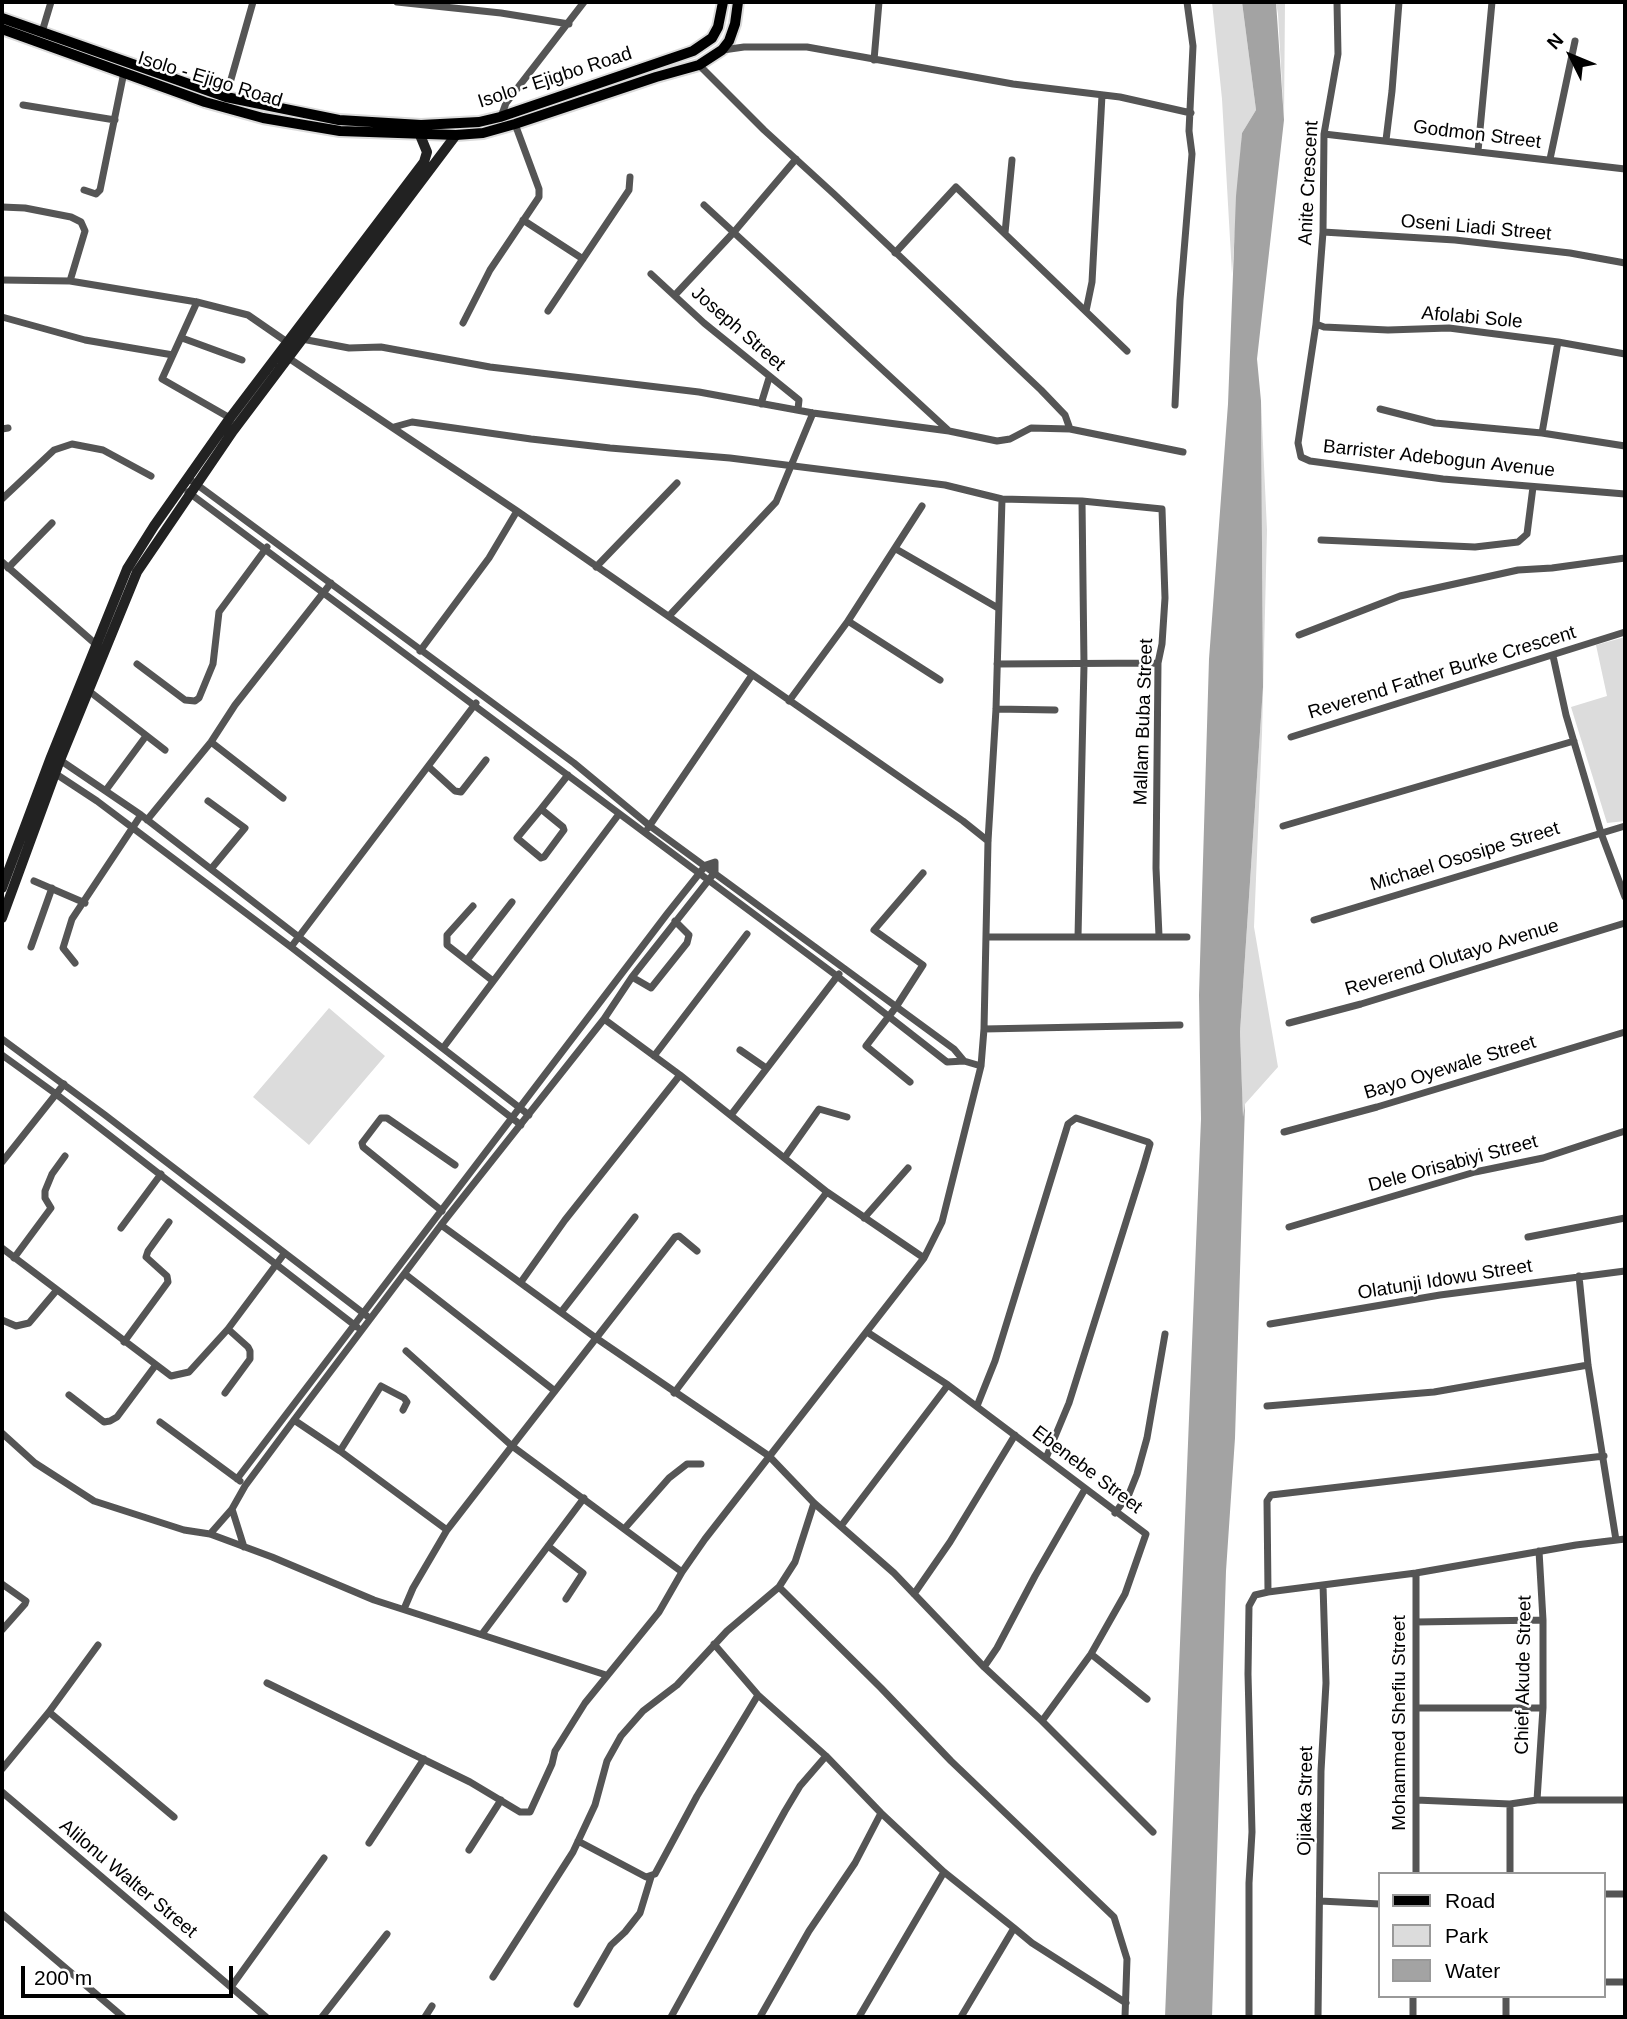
<!DOCTYPE html>
<style>
body{margin:0}
#map{position:relative;width:1627px;height:2019px;overflow:hidden;background:#fff;font-family:Helvetica,sans-serif}
canvas{display:block}
.frame{position:absolute;inset:0;border:4px solid #000;pointer-events:none}
.legend{position:absolute;left:1378px;top:1872px;width:228px;height:126px;box-sizing:border-box;background:#fff;border:2px solid #999;margin:0;padding:9px 12px;list-style:none;font-size:21px;color:#000}
.legend li{display:flex;align-items:center;gap:14px;height:35px}
.legend b{width:35px;border:2px solid #999}
.north{position:absolute;left:1536px;top:21px;width:70px;height:70px;-webkit-text-stroke:5px #fff;paint-order:stroke;rotate:313deg;font-size:19px;font-weight:700;line-height:28px;text-align:center;color:#000}
.north::after{content:'';display:block;margin:auto;width:24px;height:32px;background:#000;clip-path:polygon(50% 0,100% 100%,50% 72%,0 100%)}
.scale{position:absolute;left:21px;top:1966px;width:212px;height:32px;box-sizing:border-box;border:4px solid #000;border-top:0;padding-left:9px;font-size:21px;line-height:24px;white-space:nowrap;color:#000;-webkit-text-stroke:5px #fff;paint-order:stroke}
</style>
<div id="map">
<canvas width="1627" height="2019"></canvas>
<div class="frame"></div>
<ul class="legend">
<li><b style="height:9px;background:#000"></b>Road</li>
<li><b style="height:19px;background:#dcdcdc"></b>Park</li>
<li><b style="height:19px;background:#a3a3a3"></b>Water</li>
</ul>
<div class="north">N</div>
<div class="scale">200 m</div>
</div>
<script>
const context = document.querySelector('canvas').getContext('2d');
context.lineJoin = 'round';
function paint(path, color) { context.fillStyle = color; context.fill(path, 'evenodd'); }
const poly = rows => new Path2D(rows.map(r => 'M' + r).join(''));
function trace(path, color, width, dash) { context.strokeStyle = color; context.lineWidth = width; context.lineCap = dash ? 'butt' : 'round'; context.setLineDash(dash || []); context.stroke(path); }
function drawText(font, color, halo, rows, align = 'center') {
  context.font = font + ' Helvetica,sans-serif'; context.lineWidth = 5; context.setLineDash([]); context.textBaseline = 'middle'; context.strokeStyle = halo; context.fillStyle = color; for (const [text, x, y, turn = 0] of rows) {
    context.save(); context.translate(x, y); context.rotate((+turn || 0) * Math.PI / 180); context.textAlign = isNaN(turn) ? turn : align; if (halo) context.strokeText(text, 0, 0); context.fillText(text, 0, 0); context.restore();
  }
}
paint(poly([
 [1212,2,1242,2,1256,110,1242,133,1232,274,1222,99],
 [1276,2,1285,2,1284,120,1278,14],
 [1261,401,1267,530,1262,734,1254,927,1278,1067,1245,1104,1243,1123,1240,1032,1263,687],
 [1625,637,1625,821,1607,823,1571,707,1607,696,1596,645],
 [329,1008,385,1056,309,1145,253,1097]
]), '#dcdcdc');
paint(poly([
 [1242,2,1276,2,1284,120,1257,359,1261,401,1263,687,1240,1032,1243,1117,1245,1104,1235,1438,1226,1571,1212,2017,1165,2017,1201,1119,1199,995,1209,659,1228,404,1236,196,1242,133,1256,110]
]), '#a3a3a3');
const primary = poly([
 [2,18,226,97,339,120,421,125,479,122,500,117,693,51,712,38,718,27,723,2],
 [2,29,205,102,263,118,340,131,456,135,483,133,515,124,656,77,699,65,722,50,729,41,735,24,738,2]
]);
trace(primary, '#dbdbdb', 14);
trace(poly([
 [397,2,501,13,569,24],
 [1337,2,1338,54,1324,134,1323,232,1316,324,1298,443,1301,457,1310,461,1443,479,1625,494],
 [42,32,51,2],
 [723,50,744,47,807,47,1013,84,1120,97,1191,113],
 [874,60,879,2],
 [699,65,764,130,834,194,1041,390,1065,415,1070,429],
 [226,97,253,2],
 [23,105,115,120],
 [501,117,506,103,584,2],
 [1324,134,1625,169],
 [1386,140,1392,91,1399,2],
 [1478,151,1492,2],
 [1550,159,1575,41],
 [84,190,96,194,100,190,124,72],
 [704,205,948,430],
 [2,207,25,208,71,217,81,222,85,231,70,281],
 [523,220,583,259],
 [1323,232,1455,240,1570,253,1625,263],
 [1005,233,1012,160],
 [895,253,956,187,1127,351],
 [651,274,704,323,799,400,798,409],
 [2,280,70,281,197,302,248,315,287,342],
 [675,295,734,232,796,159],
 [197,302,162,379,230,418],
 [548,311,629,190,630,177],
 [1086,311,1092,282,1102,95],
 [2,317,85,340,173,355],
 [463,323,490,270,539,197,539,189,515,124],
 [1316,324,1324,327,1388,330,1449,328,1558,342,1625,354],
 [182,338,242,360],
 [302,339,349,348,381,347,490,367,699,392,813,413,949,431,997,441,1010,439,1031,428,1070,429,1183,452],
 [287,357,517,511,963,821,988,841],
 [761,404,769,378],
 [1175,405,1180,300,1192,154,1189,131,1193,46,1187,2],
 [1380,409,1435,423,1542,433,1558,342],
 [394,427,412,422,531,439,610,448,730,458,945,485,1002,499,1082,501,1162,509,1165,598,1162,644,1158,663,1156,868,1159,936],
 [2,429,8,428],
 [1542,433,1625,446],
 [188,478,574,763,650,826,954,1049,964,1061],
 [188,492,837,976,947,1062,964,1061,981,1066],
 [2,499,54,450,72,444,103,450,151,476],
 [1321,540,1475,547,1518,542,1527,534,1533,487],
 [896,549,998,608],
 [2,562,99,647],
 [596,567,677,483],
 [8,568,52,523],
 [669,616,776,502,813,413],
 [848,621,940,680],
 [1299,635,1400,596,1518,570,1552,568,1625,558],
 [420,651,489,558,517,511],
 [1553,656,1566,715,1601,833,1625,897],
 [137,664,185,700,195,701,199,698,213,664,219,612,267,547],
 [997,664,1158,663],
 [89,691,165,750],
 [789,701,848,621,922,506],
 [996,709,1055,710],
 [1291,737,1625,632],
 [211,742,283,798],
 [60,760,141,815,529,1115],
 [429,767,455,791,461,792,486,760],
 [56,774,97,801,291,947,521,1125],
 [106,790,146,736],
 [208,801,245,828,211,869],
 [541,809,563,827,564,830,544,857,541,858,517,838,541,809],
 [541,809,568,775],
 [147,820,211,742,235,705,331,583],
 [1283,826,1574,741],
 [648,828,752,675],
 [34,881,85,903],
 [473,906,447,935,447,945,493,981],
 [1314,920,1625,826],
 [987,937,1187,937],
 [1078,937,1084,665,1082,501],
 [31,947,52,888],
 [291,947,476,703],
 [467,960,512,902],
 [75,963,63,948,72,919,141,815],
 [632,977,651,988,687,943,689,935,675,921],
 [604,1019,680,1075,827,1192,924,1258],
 [1289,1023,1361,1004,1625,923],
 [984,1029,1180,1025],
 [2,1039,105,1115,367,1316],
 [443,1048,619,814],
 [740,1050,766,1068],
 [2,1055,56,1094,357,1327],
 [654,1056,747,934],
 [910,1082,866,1046,896,1007,923,965,874,930,923,873],
 [731,1115,839,974],
 [1284,1132,1377,1107,1625,1032],
 [785,1157,819,1109,847,1117],
 [2,1162,64,1084],
 [442,1211,363,1147,362,1143,381,1118,387,1118,455,1165],
 [864,1218,908,1168],
 [441,1225,596,1338,769,1456,814,1503,894,1573,984,1667,1042,1721,1153,1832],
 [1289,1227,1475,1172,1543,1158,1625,1131],
 [121,1228,161,1174],
 [1528,1237,1625,1218],
 [2,1248,171,1376,189,1372,228,1329,284,1254],
 [14,1258,51,1208,45,1198,45,1191,52,1174,65,1156],
 [405,1274,555,1391],
 [1579,1276,1588,1365,1616,1540],
 [521,1282,565,1220,680,1075],
 [562,1311,635,1217],
 [2,1320,16,1326,29,1323,56,1291],
 [1270,1324,1440,1295,1625,1271],
 [867,1332,948,1385,1146,1534,1125,1594,1091,1654,1042,1721],
 [124,1342,168,1282,167,1276,146,1257,148,1251,169,1222],
 [225,1393,250,1359,250,1351,248,1347,228,1329],
 [674,1393,827,1192],
 [69,1395,104,1422,110,1421,117,1417,155,1366],
 [977,1406,995,1361,1068,1124,1076,1118,1148,1142,1150,1144,1143,1168,1069,1403,1046,1458],
 [1267,1406,1434,1392,1588,1365],
 [294,1420,340,1451,447,1530,512,1446,406,1351],
 [160,1422,240,1481],
 [2,1433,35,1463,94,1501,184,1530,210,1534,272,1557,374,1600,606,1675],
 [340,1451,381,1386,404,1398,407,1402,403,1410],
 [1604,1456,1271,1495,1267,1501,1268,1592,1416,1573,1576,1545,1625,1539],
 [232,1509,244,1547],
 [1115,1513,1129,1494,1137,1474,1147,1438,1165,1334],
 [841,1526,948,1385],
 [625,1528,669,1478,687,1464,701,1464],
 [210,1534,232,1509,245,1486,294,1420,441,1225,604,1019,632,977,715,872,715,862,706,865,667,914,237,1479],
 [548,1546,583,1573,566,1599],
 [682,1572,512,1446,675,1237,679,1236,697,1251],
 [2,1584,26,1601,25,1604,2,1630],
 [779,1587,881,1688,951,1761,1114,1917,1127,1959,1125,2017],
 [914,1594,950,1542,1015,1435],
 [404,1609,413,1588,447,1530],
 [1416,1622,1543,1620],
 [482,1634,584,1498],
 [714,1644,758,1695,826,1756,881,1813,944,1872,1014,1928,961,2017],
 [1091,1654,1147,1699],
 [984,1667,997,1648,1035,1576,1085,1489],
 [267,1683,470,1782,520,1812,530,1812,552,1764,555,1751,585,1703,659,1612,682,1572,705,1539,924,1258,942,1222,981,1066,984,1029,988,841,996,709,1002,499],
 [1417,1708,1543,1708],
 [49,1712,174,1817],
 [2,1769,49,1712,98,1645],
 [2,1792,266,2017],
 [1416,1800,1510,1804,1537,1800,1625,1800],
 [1537,1800,1543,1708,1543,1620,1539,1551],
 [578,1841,646,1877,655,1874,697,1796,758,1695],
 [369,1843,424,1759],
 [469,1850,501,1800],
 [1416,1874,1416,1573],
 [1510,1874,1510,1804],
 [1604,1894,1625,1894],
 [1320,1901,1380,1904],
 [2,1914,123,2017],
 [1014,1928,1032,1943,1126,2003],
 [493,1977,573,1852,595,1805,607,1761,621,1736,643,1711,677,1685,727,1631,779,1587,795,1562,814,1503],
 [1604,1982,1625,1982],
 [231,1987,324,1858],
 [1506,1996,1506,2017],
 [577,2004,611,1945,625,1932,640,1913,651,1877],
 [322,2017,387,1934],
 [425,2017,432,2006],
 [671,2017,785,1811,800,1786,826,1756],
 [760,2017,809,1931,855,1863,881,1813],
 [859,2017,944,1872],
 [1249,2017,1249,1883,1252,1832,1248,1674,1249,1606,1255,1595,1268,1592],
 [1318,2017,1321,1771,1326,1683,1323,1585],
 [1413,2017,1413,1996]
]), '#555', 7);
trace(poly([
 [2,888,51,757,127,569,154,526,230,418,424,162,427,152,420,135],
 [2,918,60,760,137,572,233,431,456,135]
]), '#222', 10);
trace(primary, '#000', 10);
drawText('19px', '#000', '#fff', [
 ["Isolo - Ejigbo Road",555,78,-18],
 ["Isolo - Ejigo Road",210,80,17],
 ["Godmon Street",1477,135,7],
 ["Anite Crescent",1309,183,-87],
 ["Oseni Liadi Street",1476,228,5],
 ["Afolabi Sole",1472,318,5],
 ["Joseph Street",738,329,41],
 ["Barrister Adebogun Avenue",1439,459,6],
 ["Reverend Father Burke Crescent",1442,673,-17],
 ["Mallam Buba Street",1144,722,-88],
 ["Michael Ososipe Street",1465,857,-17],
 ["Reverend Olutayo Avenue",1452,958,-17],
 ["Bayo Oyewale Street",1450,1068,-17],
 ["Dele Orisabiyi Street",1453,1164,-15],
 ["Olatunji Idowu Street",1445,1280,-9],
 ["Ebenebe Street",1087,1470,37],
 ["Chief Akude Street",1524,1675,-89],
 ["Mohammed Shefiu Street",1400,1723,-90],
 ["Ojiaka Street",1306,1801,-89],
 ["Alilonu Walter Street",128,1879,40]
]);
</script>
